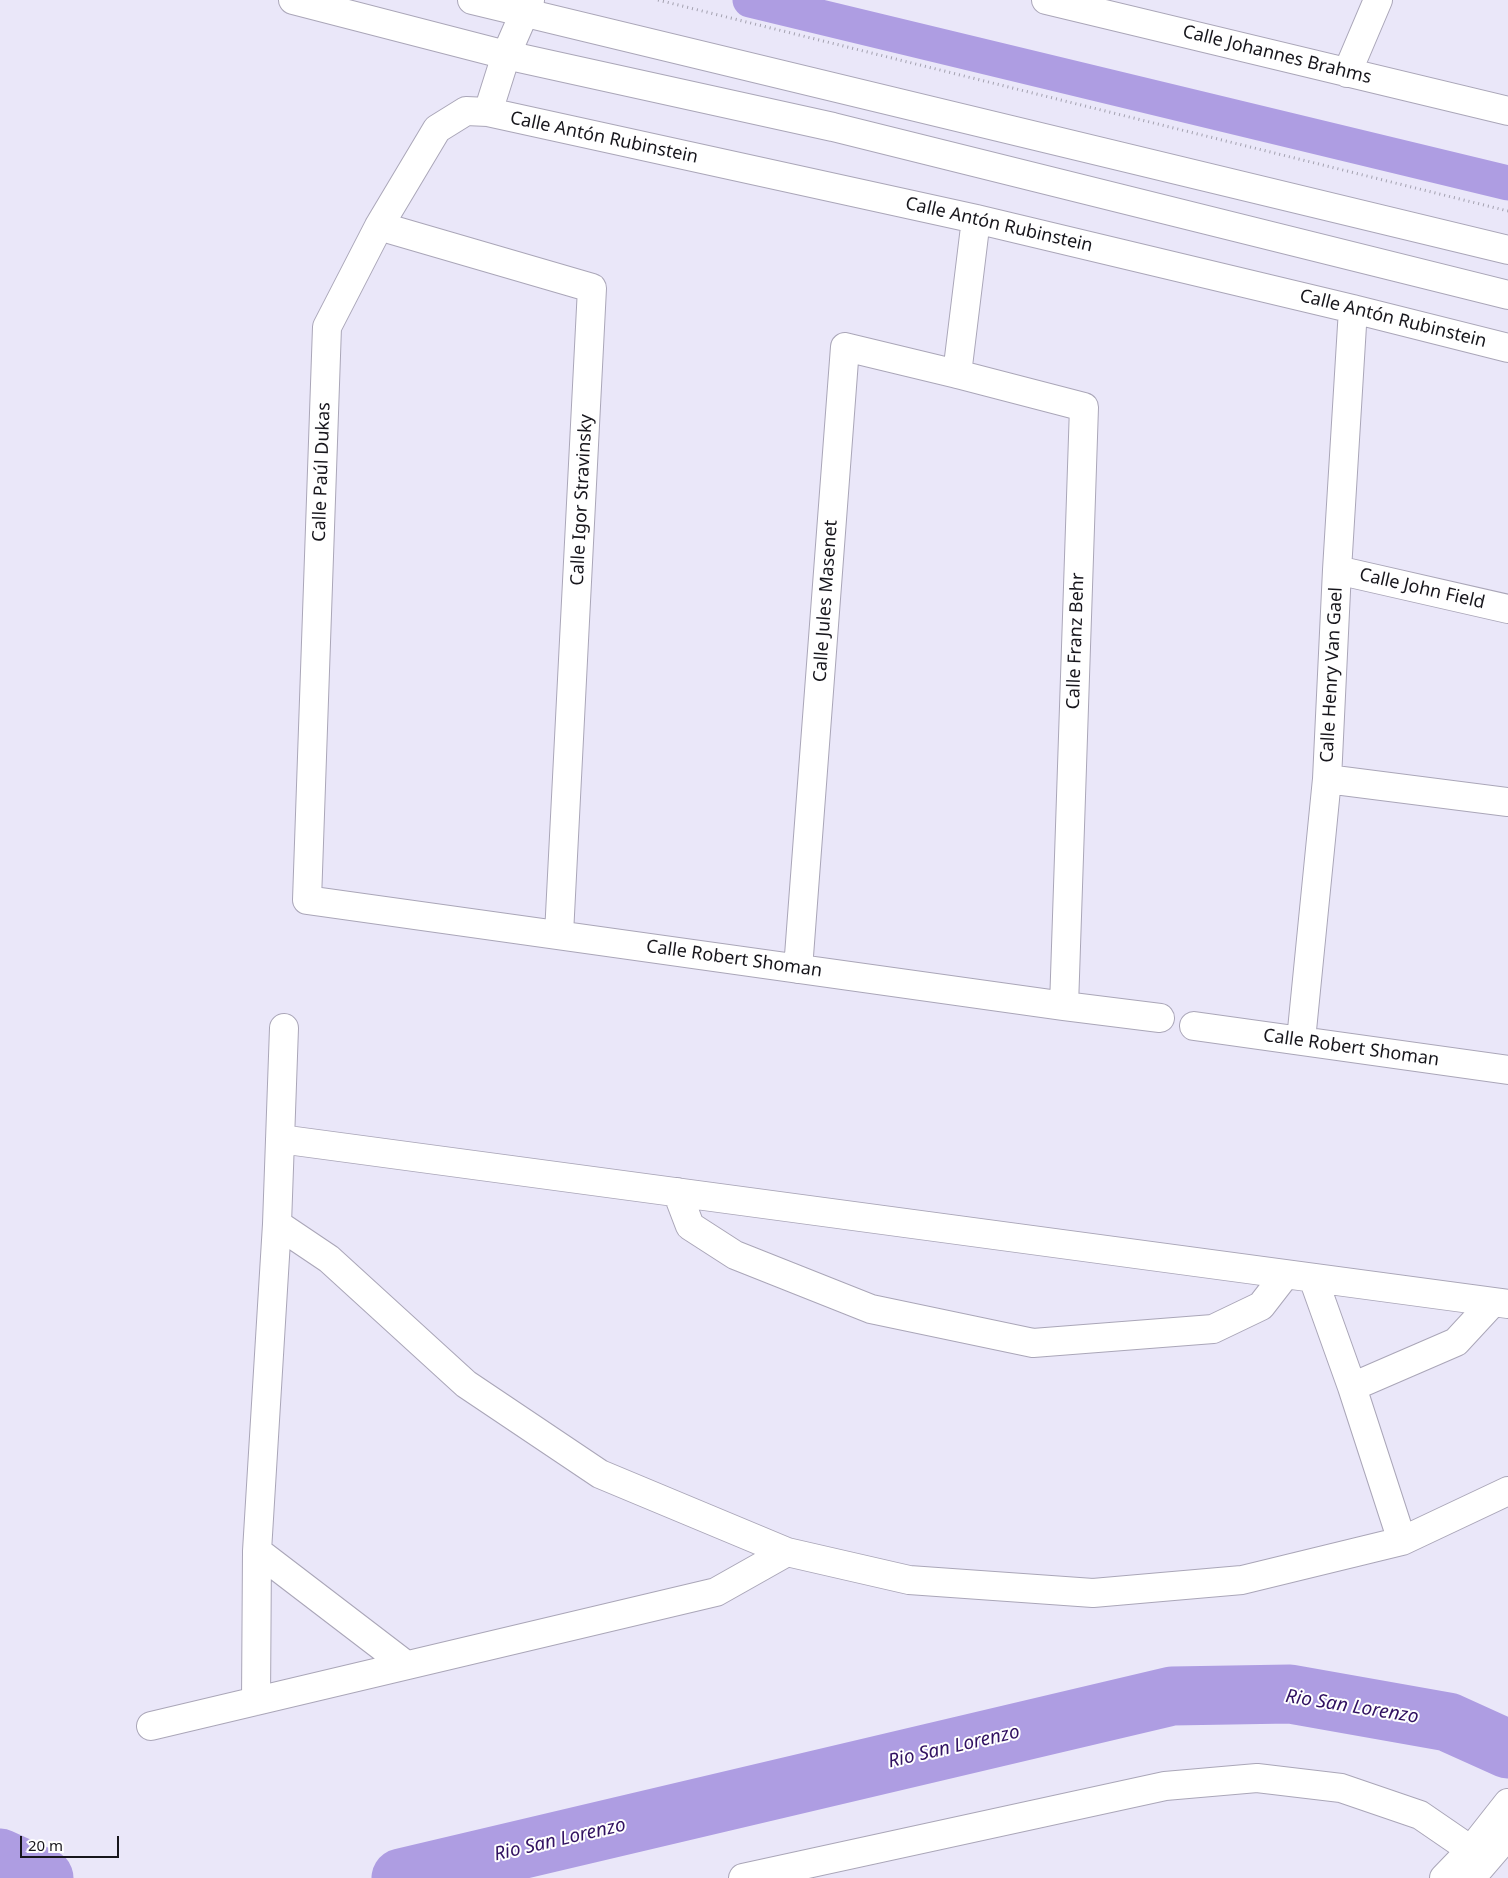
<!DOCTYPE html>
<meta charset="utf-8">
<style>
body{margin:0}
#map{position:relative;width:1508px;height:1878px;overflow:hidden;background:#eae7f9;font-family:"Noto Sans",sans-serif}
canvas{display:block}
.scale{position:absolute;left:20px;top:1836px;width:99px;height:22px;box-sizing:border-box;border:2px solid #17161c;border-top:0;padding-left:6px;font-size:15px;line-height:18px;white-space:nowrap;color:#17161c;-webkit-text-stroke:4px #fff;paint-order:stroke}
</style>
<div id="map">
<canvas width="1508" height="1878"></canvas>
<div class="scale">20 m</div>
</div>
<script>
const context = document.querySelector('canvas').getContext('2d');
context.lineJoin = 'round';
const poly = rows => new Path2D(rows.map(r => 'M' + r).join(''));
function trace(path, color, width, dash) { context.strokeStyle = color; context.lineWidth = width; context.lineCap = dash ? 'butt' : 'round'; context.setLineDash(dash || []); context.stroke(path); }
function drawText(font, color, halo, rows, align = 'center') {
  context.font = font + ' "Noto Sans",sans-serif'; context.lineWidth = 4; context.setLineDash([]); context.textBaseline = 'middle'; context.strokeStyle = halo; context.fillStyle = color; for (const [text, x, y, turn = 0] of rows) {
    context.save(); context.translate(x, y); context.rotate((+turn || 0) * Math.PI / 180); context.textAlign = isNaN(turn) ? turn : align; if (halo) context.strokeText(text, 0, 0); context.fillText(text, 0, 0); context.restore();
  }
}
trace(poly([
 [750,0,1508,183]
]), '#ae9de2', 35);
trace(poly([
 [0,1858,44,1878],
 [401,1878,1172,1696,1290,1694,1448,1722,1508,1749]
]), '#ae9de2', 59);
const minor = poly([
 [1046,0,1508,111],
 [1347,73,1378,0],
 [488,112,506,55,530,0],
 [379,226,592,288,559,934],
 [957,374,976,219],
 [1337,570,1508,609],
 [1327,779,1508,802],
 [798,969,845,347,957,374,1084,407,1064,1006],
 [1160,1018,1064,1006,307,900,327,327,379,226,437,129,466,111,488,112,976,219,1353,309,1508,348],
 [1194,1026,1508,1070],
 [1301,1040,1327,779,1337,570,1353,309],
 [280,1139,1508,1304],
 [677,1192,690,1226,735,1255,871,1309,1033,1343,1213,1329,1261,1306,1285,1275],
 [277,1224,329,1259,466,1384,600,1474,787,1552,909,1580,1093,1593,1242,1580,1402,1541,1508,1491],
 [1313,1278,1352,1387,1402,1541],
 [1352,1387,1456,1342,1493,1302],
 [257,1551,406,1665],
 [256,1701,257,1551,277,1224,284,1028],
 [151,1726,716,1592,787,1552],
 [743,1878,1165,1786,1257,1778,1341,1788,1420,1815,1471,1850]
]);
const secondary = poly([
 [293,0,506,55,833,127,1508,295],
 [472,0,1508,250],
 [1444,1878,1471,1850,1508,1803],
 [1471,1878,1508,1835]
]);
trace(minor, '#aaa6b8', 30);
trace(secondary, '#aaa6b8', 30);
trace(poly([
 [658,0,1508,211]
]), '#a3a1af', 3, [1, 4]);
trace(minor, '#fff', 28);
trace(secondary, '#fff', 28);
drawText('18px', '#17161c', '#fff', [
 ["Calle Johannes Brahms",1277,55,14],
 ["Calle Antón Rubinstein",604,138,12],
 ["Calle Antón Rubinstein",999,225,13],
 ["Calle Antón Rubinstein",1393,319,14],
 ["Calle Paúl Dukas",322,472,-88],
 ["Calle Igor Stravinsky",582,500,-87],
 ["Calle John Field",1422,589,13],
 ["Calle Jules Masenet",826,601,-86],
 ["Calle Franz Behr",1076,641,-88],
 ["Calle Henry Van Gael",1332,675,-87],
 ["Calle Robert Shoman",734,959,8],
 ["Calle Robert Shoman",1351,1048,8]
]);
drawText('italic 19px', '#311161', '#fff', [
 ["Rio San Lorenzo",1352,1707,9],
 ["Rio San Lorenzo",954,1747,-13],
 ["Rio San Lorenzo",560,1840,-13]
]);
</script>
